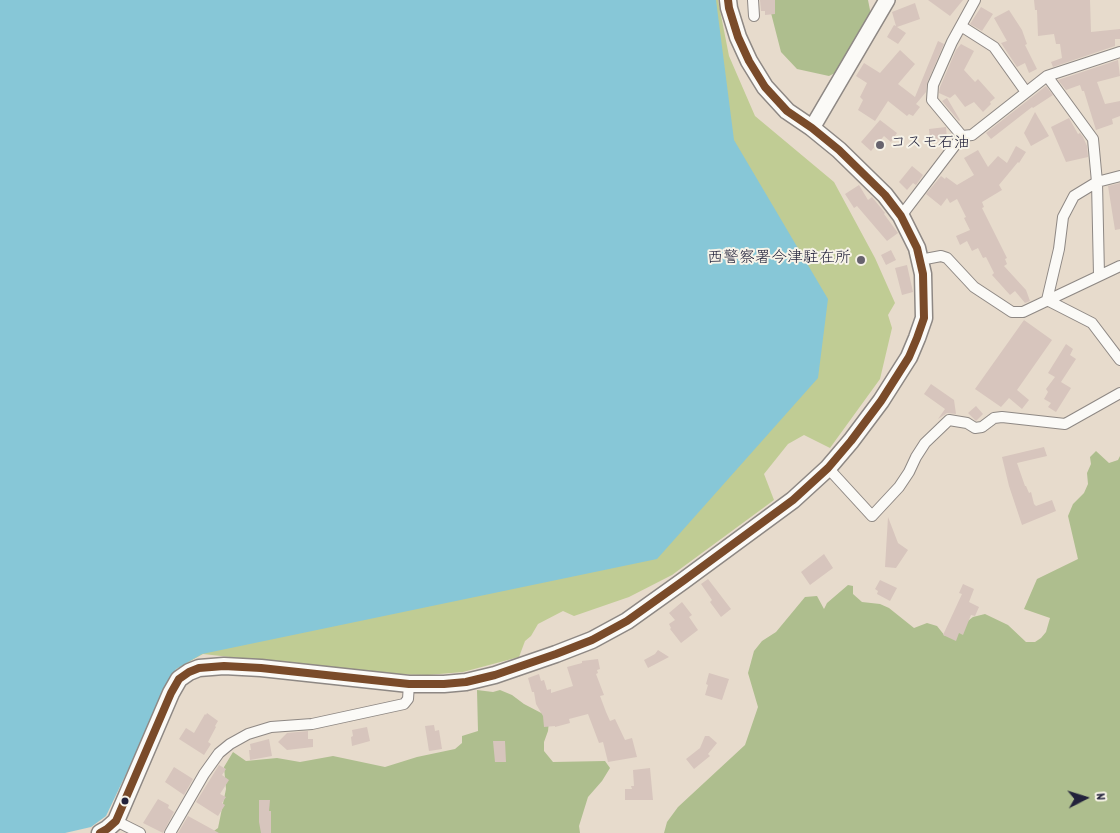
<!DOCTYPE html>
<meta charset="utf-8">
<style>
body{margin:0}
#map{position:relative;width:1120px;height:833px;overflow:hidden;background:#e7dbcc;font-family:Dekko,sans-serif}
canvas{display:block}
.north{position:absolute;left:1060px;top:773px;width:50px;height:50px;-webkit-text-stroke:4px #f7f3e8;paint-order:stroke;rotate:85deg;font-size:14px;font-weight:700;line-height:20px;text-align:center;color:#22223b}
.north::after{content:'';display:block;margin:auto;width:18px;height:22px;background:#22223b;clip-path:polygon(50% 0,100% 100%,50% 72%,0 100%)}
</style>
<div id="map">
<canvas width="1120" height="833"></canvas>
<div class="north">N</div>
</div>
<script>
const context = document.querySelector('canvas').getContext('2d');
context.lineJoin = 'round';
function paint(path, color) { context.fillStyle = color; context.fill(path, 'evenodd'); }
const poly = rows => new Path2D(rows.map(r => 'M' + r).join(''));
function trace(path, color, width, dash) { context.strokeStyle = color; context.lineWidth = width; context.lineCap = dash ? 'butt' : 'round'; context.setLineDash(dash || []); context.stroke(path); }
function drawText(font, color, halo, rows, align = 'center') {
  context.font = font + ' Dekko,"Klee One",sans-serif'; context.lineWidth = 4; context.setLineDash([]); context.textBaseline = 'middle'; context.strokeStyle = halo; context.fillStyle = color; for (const [text, x, y, turn = 0] of rows) {
    context.save(); context.translate(x, y); context.rotate((+turn || 0) * Math.PI / 180); context.textAlign = isNaN(turn) ? turn : align; if (halo) context.strokeText(text, 0, 0); context.fillText(text, 0, 0); context.restore();
  }
}
paint(poly([
 [349,0,718,0,729,56,755,116,834,182,875,258,895,303,888,315,892,328,880,379,830,448,804,435,788,444,764,474,774,500,672,575,629,597,574,616,563,611,538,624,531,636,525,641,519,657,463,672,428,675,384,674,203,654,176,669]
]), '#c0cc94');
paint(poly([
 [769,0,868,0,872,20,841,70,829,76,797,69,781,52,771,13],
 [1096,451,1109,463,1118,460,1120,456,1120,833,664,833,667,822,678,807,745,745,758,707,748,673,754,651,762,641,776,632,805,597,817,596,824,609,827,603,848,585,853,586,853,594,862,602,880,604,889,608,914,628,927,623,937,626,945,636,955,631,973,617,985,614,1008,625,1026,642,1035,642,1041,638,1046,632,1050,618,1024,609,1037,579,1078,559,1068,516,1073,504,1084,493,1088,484,1087,473,1091,464,1090,457],
 [477,690,493,692,500,690,512,695,524,704,545,715,549,721,548,731,544,742,544,751,553,762,605,761,610,768,602,781,588,797,579,826,580,833,211,833,218,828,226,789,224,767,233,752,246,761,277,758,300,762,333,756,385,767,417,757,455,749,462,743,462,736,478,731]
]), '#aebe8e');
paint(poly([
 [0,0,716,0,734,140,828,299,818,378,657,559,202,654,176,669,106,816,91,827,65,833,0,833]
]), '#87c7d7');
paint(poly([
 [760,0,775,0,775,14,765,15,765,11,761,11],
 [928,0,963,0,950,16],
 [1034,0,1090,0,1091,32,1120,29,1120,39,1115,39,1115,46,1053,67,1051,62,1062,58,1060,44,1056,44,1054,34,1038,36,1037,10,1035,10],
 [915,3,920,19,897,27,906,33,898,44,887,37,894,25,896,26,892,12],
 [981,7,993,14,982,31,970,24],
 [1009,10,1022,30,1027,44,1025,45,1037,69,1029,73,1025,63,1017,67,1001,43,1007,41,994,18],
 [938,41,944,44,927,83,926,92,916,104,920,107,913,116,909,114,907,116,888,101,875,121,858,110,863,100,860,97,867,83,856,76,864,63,880,73,900,50,915,64,898,84,915,97],
 [961,44,974,51,964,70,975,82,978,79,995,98,990,102,991,104,983,112,974,102,965,107,955,94,950,98,939,93,940,87,956,50],
 [1118,60,1120,76,1097,82,1105,104,1120,101,1120,116,1112,119,1113,124,1096,130,1084,91,1082,91,1080,85,1066,90,1058,80],
 [1046,86,1053,95,1033,108,1032,107,991,139,986,133],
 [947,98,960,120,959,121,942,101],
 [1035,112,1049,136,1031,146,1024,133],
 [1069,118,1078,134,1080,133,1083,137,1087,146,1088,157,1066,162,1051,127],
 [880,120,897,133,891,142,884,136,871,151,861,142],
 [946,127,947,139,930,140,929,129],
 [1016,146,1026,152,1019,163,1018,162,999,185,1002,190,982,202,984,207,982,208,1007,258,1005,259,1007,264,1004,266,1026,290,1030,301,1025,303,1015,291,1010,295,992,275,994,273,986,257,983,258,978,248,972,251,967,241,960,245,956,236,970,230,964,218,966,217,957,199,950,203,947,198,941,206,926,194,941,176,945,179,946,177,957,185,974,175,964,158,978,150,988,167,998,156,1007,163],
 [912,166,923,175,916,185,913,183,907,190,899,182],
 [1120,183,1120,229,1115,230,1108,186],
 [859,185,868,200,872,197,885,213,884,214,898,233,887,241,857,206,854,208,845,194],
 [891,250,896,260,886,265,881,255],
 [907,265,913,292,902,295,895,268],
 [1024,320,1052,340,1017,390,1029,400,1022,409,1009,398,1001,407,975,389],
 [1066,344,1073,349,1070,355,1076,359,1061,382,1071,388,1056,412,1048,407,1051,403,1044,399,1048,392,1046,389,1055,377,1048,373],
 [931,384,954,400,956,414,947,413,938,419,945,409,924,394],
 [976,406,983,414,976,421,968,413],
 [1044,447,1047,456,1017,463,1025,486,1026,486,1029,493,1031,492,1034,504,1036,506,1052,500,1056,511,1022,525,1009,486,1002,457],
 [888,517,898,543,908,550,896,568,885,567],
 [824,554,833,568,810,585,801,572],
 [708,579,731,609,721,617,710,602,712,600,701,584],
 [880,580,897,588,890,601,877,594,878,591,875,589],
 [963,584,974,589,969,602,979,607,975,616,971,615,963,635,959,633,956,641,943,635,962,594,959,593],
 [682,602,692,615,689,617,698,630,681,643,670,629,671,628,669,624,675,620,669,613],
 [658,650,669,657,648,668,644,660,655,654],
 [598,659,600,669,597,670,598,673,596,674,604,695,600,696,606,712,610,721,615,719,625,740,632,738,637,757,608,762,603,742,599,743,588,714,569,719,570,723,555,727,555,726,544,727,543,716,536,704,534,692,532,692,528,678,539,674,541,681,544,680,547,690,551,689,551,693,573,686,567,667,582,663,582,661],
 [709,673,729,679,722,700,705,695,708,685,706,684],
 [207,713,218,721,215,726,216,727,208,742,211,744,204,755,179,739,186,728,194,733,205,714,206,715],
 [434,725,435,731,439,730,442,749,429,751,425,726],
 [367,727,370,741,352,746,351,737,353,736,352,730],
 [308,731,308,739,313,739,313,747,287,750,278,742,287,733],
 [705,736,709,736,717,743,708,754,710,756,694,769,686,759,700,748],
 [269,739,272,756,250,760,249,750,251,750,250,744],
 [493,741,505,741,506,762,495,762],
 [219,765,226,769,222,775,229,780,220,794,226,797,222,803,225,805,218,816,196,802],
 [174,767,193,779,184,795,165,782],
 [650,768,653,800,625,800,625,789,632,789,631,786,634,786,633,770],
 [158,799,169,805,168,808,174,812,163,833,143,823],
 [259,800,270,800,269,811,271,811,271,833,261,833,259,822],
 [188,816,219,833,178,833]
]), '#d7c5bd');
const street = poly([
 [753,0,754,16],
 [961,26,994,47,1026,92],
 [1047,76,1093,139,1097,182,1099,275],
 [962,136,932,100,933,85,952,42,975,0],
 [1120,176,1097,182,1074,196,1063,217,1059,249,1047,300,1092,323,1120,360],
 [901,216,962,136,972,135,1047,76,1120,52],
 [920,260,941,256,947,258,974,287,1012,312,1023,312,1120,266],
 [828,468,872,516,899,487,909,472,916,457,925,443,949,420,967,423,975,428,982,427,994,418,1002,417,1065,424,1120,393],
 [116,821,140,833],
 [170,833,204,774,219,753,230,744,248,734,271,727,312,724,404,704,408,699,409,684]
]);
const secondary = poly([
 [812,128,887,0]
]);
const primary = poly([
 [100,833,107,829,116,821,171,693,179,679,189,672,199,668,224,666,261,668,409,684,444,684,466,682,495,675,556,654,592,640,627,621,683,581,793,500,828,468,851,441,881,401,909,357,917,338,924,318,923,274,917,248,901,216,885,195,839,150,812,128,787,111,765,87,749,61,738,37,729,8,728,0]
]);
trace(street, '#8e8884', 12);
trace(secondary, '#8e8884', 18);
trace(primary, '#8e8884', 19);
trace(street, '#fbfaf7', 10);
trace(secondary, '#fbfaf7', 15);
trace(primary, '#fbfaf7', 16);
trace(poly([
 [100,833,107,829,116,821,171,693,179,679,189,672,199,668,224,666,261,668,409,684,444,684,466,682,495,675,556,654,592,640,627,621,683,581,793,500,828,468,851,441,881,401,909,357,917,338,924,318,923,274,917,248,901,216,885,195,839,150,812,128,787,111,765,87,749,61,738,37,729,8,728,0]
]), '#7a4b2a', 8);
for (const [x, y, r, color] of [
 [880,145,5,"#67636e"],
 [861,260,5,"#67636e"],
 [125,801,4.5,"#22223b"]
]) { const dot = new Path2D(); dot.arc(x, y, r, 0, 2 * Math.PI); context.fillStyle = color; context.fill(dot); trace(dot, '#f7f3e8', 2); }
drawText('16px', '#22223b', '#f7f3e8', [
 ["コスモ石油",890,145],
 ["西警察署今津駐在所",851,260,"right"]
], 'left');
</script>
